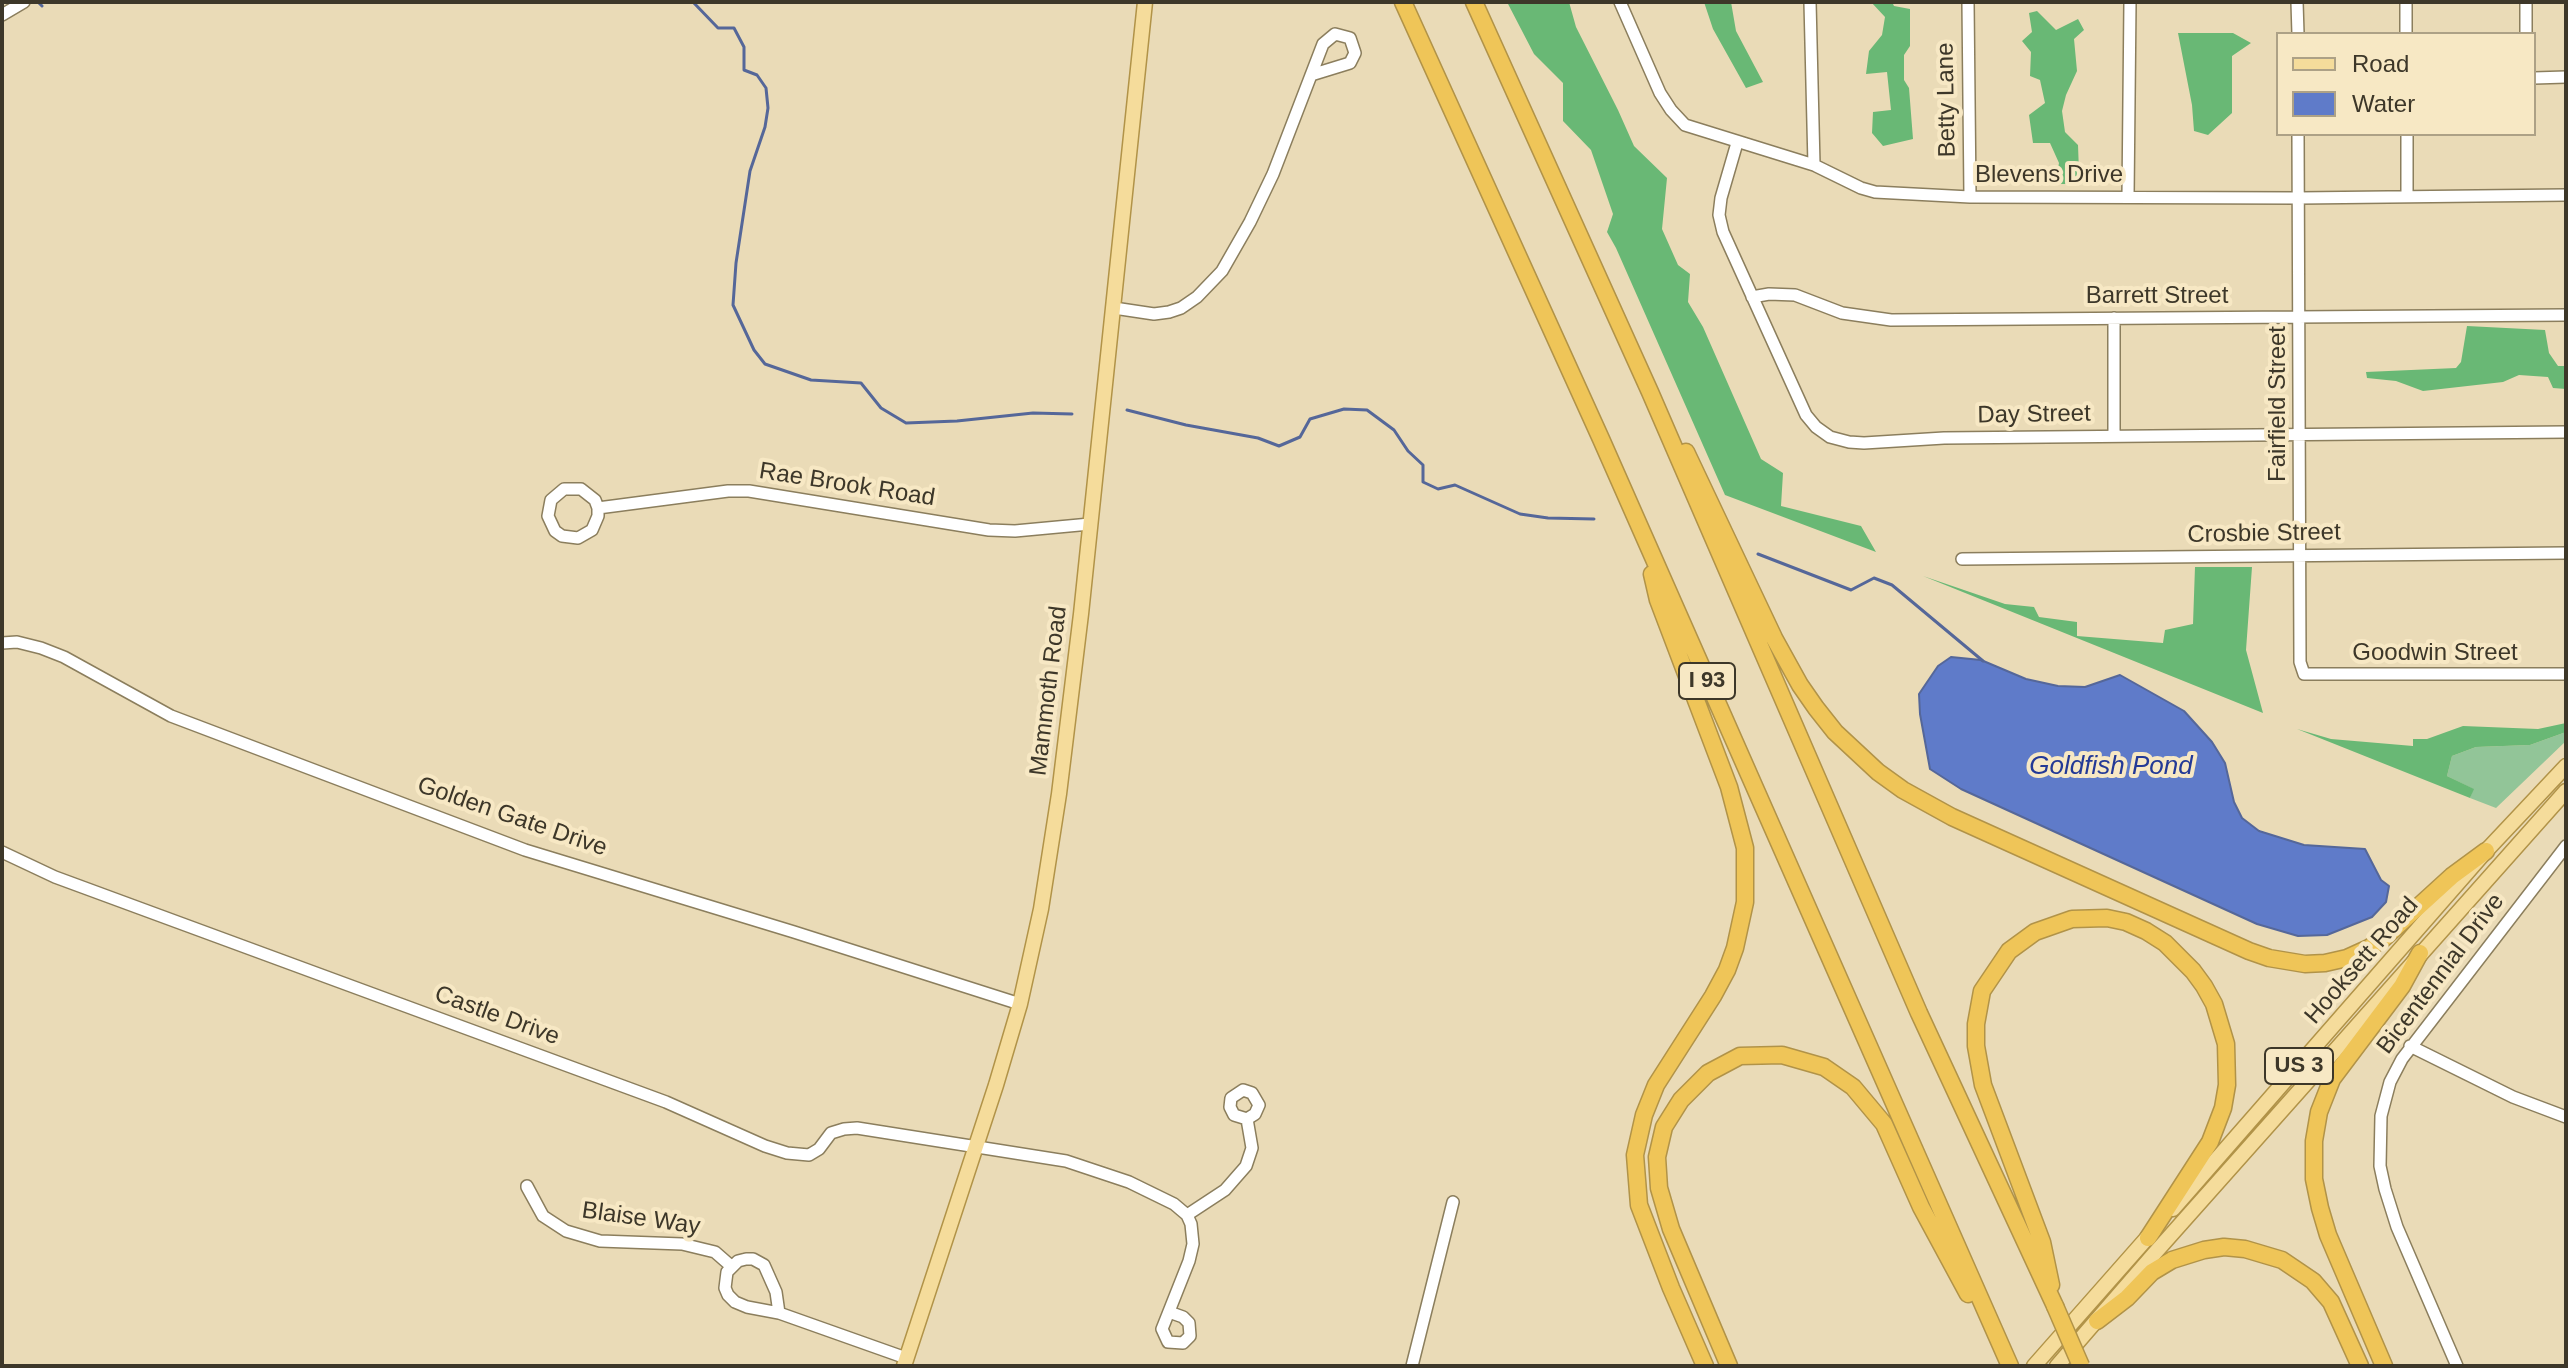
<!DOCTYPE html>
<style>
body{margin:0}
#map{position:relative;width:2568px;height:1368px;overflow:hidden;background:#eadbb7;font-family:Helvetica,sans-serif}
canvas{display:block}
.frame{position:absolute;inset:0;border:4px solid #3d3729;pointer-events:none}
.legend{position:absolute;left:2276px;top:32px;width:260px;height:104px;box-sizing:border-box;background:#f7e8c4;border:2px solid #ada186;margin:0;padding:10px 14px;list-style:none;font-size:24px;color:#3d3729}
.legend li{display:flex;align-items:center;gap:16px;height:40px}
.legend b{width:40px;border:2px solid #ada186}
</style>
<div id="map">
<canvas width="2568" height="1368"></canvas>
<div class="frame"></div>
<ul class="legend">
<li><b style="height:10px;background:#f5dc9b"></b>Road</li>
<li><b style="height:22px;background:#5f7bc9"></b>Water</li>
</ul>
</div>
<script>
const context = document.querySelector('canvas').getContext('2d');
context.lineJoin = 'round';
function paint(path, color) { context.fillStyle = color; context.fill(path, 'evenodd'); }
const poly = rows => new Path2D(rows.map(r => 'M' + r).join(''));
function trace(path, color, width, dash) { context.strokeStyle = color; context.lineWidth = width; context.lineCap = dash ? 'butt' : 'round'; context.setLineDash(dash || []); context.stroke(path); }
function drawText(font, color, halo, rows, align = 'center') {
  context.font = font + ' Helvetica,sans-serif'; context.lineWidth = 8; context.setLineDash([]); context.textBaseline = 'middle'; context.strokeStyle = halo; context.fillStyle = color; for (const [text, x, y, turn = 0] of rows) {
    context.save(); context.translate(x, y); context.rotate((+turn || 0) * Math.PI / 180); context.textAlign = isNaN(turn) ? turn : align; if (halo) context.strokeText(text, 0, 0); context.fillText(text, 0, 0); context.restore();
  }
}
paint(poly([
 [2566,732,2566,741,2496,808,2470,798,2473,789,2447,776,2452,756,2476,747,2530,745]
]), '#92c598');
paint(poly([
 [1507,2,1569,2,1576,27,1618,110,1634,146,1667,178,1662,229,1678,265,1690,274,1688,302,1703,327,1761,459,1783,473,1781,506,1861,526,1876,552,1725,495,1616,248,1607,232,1613,214,1591,150,1563,121,1563,83,1534,54],
 [1704,2,1731,2,1736,31,1763,82,1746,88,1713,29],
 [1871,2,1892,2,1894,6,1910,9,1910,46,1904,55,1904,80,1909,88,1913,139,1883,146,1872,133,1873,112,1891,110,1887,72,1866,74,1869,51,1882,35,1885,17],
 [2037,11,2056,30,2078,19,2084,30,2074,39,2077,71,2066,95,2062,111,2065,132,2078,145,2079,172,2091,181,2090,184,2055,184,2059,163,2050,143,2033,143,2029,115,2045,103,2040,80,2030,76,2031,52,2022,41,2032,32,2029,13],
 [2178,33,2233,33,2251,43,2232,56,2232,113,2208,135,2194,131,2192,105],
 [2467,326,2545,330,2549,353,2558,366,2566,366,2566,389,2553,388,2548,377,2519,375,2503,382,2423,391,2396,381,2367,378,2366,372,2456,368,2461,362],
 [2195,567,2252,567,2246,650,2263,713,1923,576,2005,604,2034,607,2039,617,2077,622,2077,636,2163,643,2165,630,2193,624],
 [2566,723,2566,732,2530,745,2476,747,2452,756,2447,776,2474,789,2470,798,2297,729,2331,739,2413,746,2413,739,2427,739,2463,726,2538,729]
]), '#69b875');
const water = poly([
 [1951,657,1981,660,2026,679,2058,686,2085,687,2120,675,2184,711,2212,742,2225,763,2234,802,2242,818,2259,831,2304,845,2365,849,2381,880,2389,886,2386,902,2372,917,2327,935,2298,936,2257,924,1961,789,1930,769,1920,714,1919,694,1938,666,1951,657]
]);
paint(water, '#5f7bc9');
trace(water, '#556799', 2);
trace(poly([
 [693,2,718,28,734,28,744,47,744,70,757,75,766,88,768,108,765,127,750,171,736,263,733,305,754,350,765,364,811,380,861,383,881,408,906,423,957,421,1033,413,1072,414],
 [39,3,42,6],
 [1127,410,1186,425,1258,438,1279,446,1300,437,1310,419,1344,409,1367,410,1394,430,1408,451,1423,465,1423,482,1438,489,1455,485,1520,514,1548,518,1594,519],
 [1758,554,1851,590,1874,578,1892,585,1983,661]
]), '#556799', 3);
const minor = poly([
 [1620,2,1660,93,1671,110,1685,125,1814,165,1861,188,1875,192,1970,197,2299,198,2566,195],
 [1810,2,1814,165],
 [1968,2,1970,197],
 [2297,2,2298,34],
 [2406,2,2406,34],
 [2526,2,2526,34],
 [2,15,24,2],
 [2534,78,2566,77],
 [2298,134,2300,662,2304,674,2566,674],
 [2407,134,2407,197],
 [1737,143,1721,198,1719,215,1723,232,1806,415,1816,427,1830,437,1849,442,1864,443,1944,438,2566,432],
 [2128,197,2130,2],
 [1752,297,1769,294,1795,295,1842,313,1891,320,2566,315],
 [1114,308,1154,314,1169,312,1181,308,1197,297,1222,271,1250,222,1273,174,1323,44,1335,34,1350,38,1355,53,1350,63,1311,75],
 [2114,436,2114,318],
 [598,508,595,500,581,489,564,489,551,500,548,516,555,531,562,536,578,538,592,530,598,516,598,508,728,491,749,491,989,530,1015,531,1090,524],
 [1962,559,2566,553],
 [2,643,17,642,41,648,64,657,171,716,525,850,794,932,1020,1004],
 [2,852,55,877,666,1102,765,1146,787,1153,809,1155,819,1149,831,1133,844,1129,857,1128,1066,1161,1129,1182,1174,1204,1187,1215,1191,1224,1193,1244,1189,1261,1164,1324,1162,1329,1168,1342,1183,1343,1190,1336,1189,1323,1183,1317,1169,1312],
 [2410,1046,2513,1097,2566,1117],
 [1187,1215,1225,1190,1246,1166,1252,1148,1247,1119,1255,1114,1259,1105,1252,1093,1243,1090,1231,1098,1230,1107,1234,1115,1247,1119],
 [543,1216,527,1186,527,1187,543,1216,566,1231,600,1241,682,1244,715,1252,731,1266],
 [746,1259,753,1259,764,1265,776,1292,779,1313,747,1307,735,1302,728,1295,725,1288,727,1272,738,1261,746,1259],
 [779,1313,906,1358],
 [1412,1366,1453,1202],
 [2457,1366,2397,1227,2385,1189,2380,1166,2381,1116,2390,1082,2402,1059,2566,846]
]);
const major = poly([
 [2173,1209,2486,851,2566,766],
 [904,1366,996,1085,1020,1004,1041,909,1059,794,1081,614,1145,2],
 [2034,1366,2154,1230],
 [2057,1366,2154,1254,2566,791]
]);
const highway = poly([
 [1403,2,1601,439,2010,1366],
 [1474,2,1650,392,1919,1013,2055,1306],
 [1686,452,1774,638,1800,685,1816,708,1835,732,1878,772,1903,790,1952,817,2249,951,2269,958,2305,964,2325,963,2347,958,2369,948,2384,938,2452,876,2486,851],
 [1652,574,1658,600,1729,787,1745,848,1745,902,1735,948,1727,970,1713,996,1656,1085,1644,1115,1635,1155,1639,1205,1671,1288,1705,1366],
 [2051,1285,2042,1242,1983,1085,1976,1046,1976,1024,1982,991,2009,951,2035,932,2072,919,2107,918,2126,922,2146,931,2165,943,2193,971,2204,986,2214,1004,2226,1044,2227,1085,2223,1108,2210,1142,2148,1238],
 [2097,1321,2127,1298,2152,1272,2172,1260,2204,1250,2224,1247,2245,1249,2282,1260,2313,1281,2331,1302,2360,1366],
 [1729,1366,1671,1229,1659,1188,1657,1157,1664,1127,1681,1100,1708,1073,1740,1056,1782,1055,1824,1067,1853,1087,1884,1124,1921,1207,1968,1294],
 [2384,1366,2328,1235,2320,1208,2314,1179,2314,1141,2319,1112,2332,1079,2402,986,2420,953]
]);
trace(minor, '#8b7e5d', 14);
trace(major, '#b19348', 17);
trace(highway, '#b19348', 19);
trace(minor, '#fff', 11);
trace(major, '#f5dc9b', 14);
trace(highway, '#efc558', 16);
const highwayBridge = poly([
 [2055,1306,2081,1366]
]);
trace(highwayBridge, '#b19348', 19, []);
trace(highwayBridge, '#efc558', 16);
for (const [x, y, w] of [
 [1707,681,56],
 [2299,1066,68]
]) { const box = new Path2D(); box.roundRect(x - w / 2, y - 18, w, 36, 6); context.fillStyle = '#f7e8c4'; context.fill(box); trace(box, '#3d3729', 2); }
drawText('bold 22px', '#3d3729', null, [
 ["I 93",1707,681],
 ["US 3",2299,1066]
]);
drawText('24px', '#3d3729', '#f7e8c4', [
 ["Betty Lane",1947,100,-91],
 ["Blevens Drive",2049,175],
 ["Barrett Street",2157,296],
 ["Fairfield Street",2278,404,-90],
 ["Day Street",2034,415,-1],
 ["Rae Brook Road",847,485,9],
 ["Crosbie Street",2264,534,-1],
 ["Goodwin Street",2435,653],
 ["Mammoth Road",1049,691,-83],
 ["Golden Gate Drive",512,817,19],
 ["Hooksett Road",2362,961,-49],
 ["Bicentennial Drive",2441,974,-53],
 ["Castle Drive",497,1016,20],
 ["Blaise Way",641,1219,8]
]);
drawText('italic 26px', '#233996', '#f7e8c4', [
 ["Goldfish Pond",2111,767]
]);
</script>
